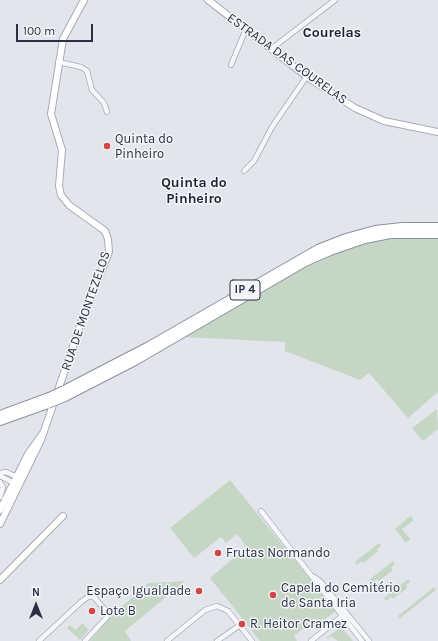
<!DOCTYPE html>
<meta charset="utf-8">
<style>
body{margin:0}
#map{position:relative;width:438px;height:641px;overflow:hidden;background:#e3e5ec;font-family:Karla,sans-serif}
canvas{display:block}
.north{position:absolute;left:16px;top:585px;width:40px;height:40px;-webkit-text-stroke:3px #f3f5f9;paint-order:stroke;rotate:0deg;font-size:11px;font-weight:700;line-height:16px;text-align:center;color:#2a3045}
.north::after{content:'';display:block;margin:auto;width:14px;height:18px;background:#2a3045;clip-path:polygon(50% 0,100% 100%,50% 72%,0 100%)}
.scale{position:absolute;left:16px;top:24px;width:77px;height:18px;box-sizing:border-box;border:2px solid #2a3045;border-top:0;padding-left:5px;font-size:12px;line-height:14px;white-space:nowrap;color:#2a3045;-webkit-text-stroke:3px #f3f5f9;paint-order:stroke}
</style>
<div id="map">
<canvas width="438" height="641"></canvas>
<div class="north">N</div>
<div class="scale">100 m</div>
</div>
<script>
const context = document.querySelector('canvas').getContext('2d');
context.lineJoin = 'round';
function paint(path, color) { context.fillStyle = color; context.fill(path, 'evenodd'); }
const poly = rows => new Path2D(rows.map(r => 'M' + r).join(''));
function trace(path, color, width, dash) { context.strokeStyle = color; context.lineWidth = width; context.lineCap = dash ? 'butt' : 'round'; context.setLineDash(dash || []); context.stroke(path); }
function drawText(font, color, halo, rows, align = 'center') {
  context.font = font + ' Karla,sans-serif'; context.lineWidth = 3; context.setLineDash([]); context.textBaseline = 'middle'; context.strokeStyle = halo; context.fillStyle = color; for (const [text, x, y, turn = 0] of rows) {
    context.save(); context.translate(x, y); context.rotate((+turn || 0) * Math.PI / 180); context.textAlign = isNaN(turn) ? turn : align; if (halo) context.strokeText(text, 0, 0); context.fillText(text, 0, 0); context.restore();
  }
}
paint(poly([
 [404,237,438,239,438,392,408,418,369,373,360,380,285,351,285,342,183,337,315,261,350,246,386,239],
 [437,409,438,429,423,441,412,428],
 [230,480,336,611,312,629,308,625,294,636,297,641,260,641,210,578,247,547,237,534,226,543,221,537,194,558,170,528],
 [410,516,414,520,402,529,410,539,406,543,395,529],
 [379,543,381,546,377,549,378,551,364,563,362,561,357,565,355,562],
 [393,561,395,564,391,567,393,570,379,581,377,579,371,583,369,580],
 [408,579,410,582,406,585,407,588,393,599,391,597,386,601,384,598],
 [185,581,125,631,131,641,90,641,113,614,149,583],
 [434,587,436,590,400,618,398,616],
 [82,623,89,630,80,640,67,628,70,625,76,630],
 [341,627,353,641,338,641,330,636,328,639,326,638]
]), '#c6d6c4');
const street = poly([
 [271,49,335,0],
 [58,62,81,67,87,71,92,90,104,103,107,112],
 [231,65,246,29],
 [244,171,254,161,272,127,307,76],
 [0,473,6,472,15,476,17,479],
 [0,476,12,482,17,480],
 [0,482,3,487,0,497],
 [261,511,362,641],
 [314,577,320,581,369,641],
 [39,641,81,602,88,597,93,596,105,610,107,617,85,641],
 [167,641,205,610,217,606,228,611,252,641],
 [217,641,240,625],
 [311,641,342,616]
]);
const secondary = poly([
 [208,0,310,79,355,108,384,121,438,132],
 [0,510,28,454,43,433],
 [0,524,41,440,83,317,109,252,108,239,105,231,69,205,61,195,59,186,62,150,51,114,63,39,84,0],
 [0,580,63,516]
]);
const highway = poly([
 [64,390,149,346,318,249,346,238,375,230,402,227,438,227],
 [65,397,135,361,305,262,330,251,365,239,390,234,438,234],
 [0,415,49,397],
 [0,421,48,404]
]);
trace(street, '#a8abb7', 6);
trace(secondary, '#a8abb7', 8);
trace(highway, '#8a90a3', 10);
trace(street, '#f6f7fa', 4.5);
trace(secondary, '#fff', 6);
trace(highway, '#fff', 8);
const highwayBridge = poly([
 [49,397,64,390],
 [48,404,65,397]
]);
trace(highwayBridge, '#8a90a3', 10, []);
trace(highwayBridge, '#fff', 8);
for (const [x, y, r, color] of [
 [107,146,4,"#d34646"],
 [218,553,4,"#d34646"],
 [199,591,4,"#d34646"],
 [273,595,4,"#d34646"],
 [92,611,4,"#d34646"],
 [242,624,4,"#d34646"]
]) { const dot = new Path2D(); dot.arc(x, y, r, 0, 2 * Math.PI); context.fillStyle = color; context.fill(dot); trace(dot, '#f3f5f9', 1.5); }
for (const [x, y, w] of [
 [245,290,30]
]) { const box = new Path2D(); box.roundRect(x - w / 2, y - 10, w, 20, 3); context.fillStyle = '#f3f5f9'; context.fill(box); trace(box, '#2a3045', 1); }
drawText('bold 12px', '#2a3045', null, [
 ["IP 4",245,290]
]);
drawText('13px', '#2a3045', '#f3f5f9', [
 ["ESTRADA DAS COURELAS",287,59,36],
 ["RUA DE MONTEZELOS",86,311,-71]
]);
drawText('13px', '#2a3045', '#f3f5f9', [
 ["Quinta do",115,139],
 ["Pinheiro",115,154],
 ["Frutas Normando",226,553],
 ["Capela do Cemitério",281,588],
 ["de Santa Iria",281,603],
 ["Espaço Igualdade",191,591,"right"],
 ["Lote B",100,611],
 ["R. Heitor Cramez",250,624]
], 'left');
drawText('bold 14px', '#1c2136', '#f3f5f9', [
 ["Courelas",332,33],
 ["Quinta do",194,183],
 ["Pinheiro",194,199]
]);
</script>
